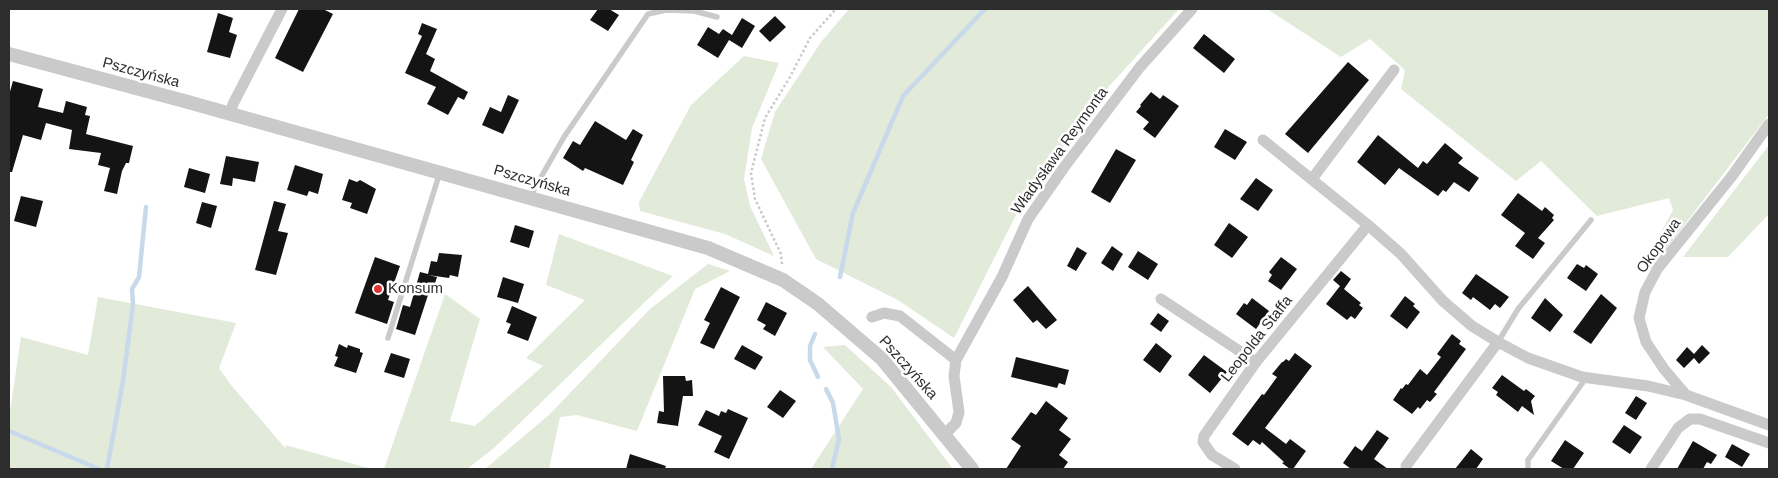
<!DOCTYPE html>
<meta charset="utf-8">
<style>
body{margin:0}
#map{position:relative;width:1778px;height:478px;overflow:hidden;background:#fff;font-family:Arial,sans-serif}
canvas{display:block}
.frame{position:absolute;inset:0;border:10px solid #2d2d2d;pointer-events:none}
</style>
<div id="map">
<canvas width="1778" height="478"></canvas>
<div class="frame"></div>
</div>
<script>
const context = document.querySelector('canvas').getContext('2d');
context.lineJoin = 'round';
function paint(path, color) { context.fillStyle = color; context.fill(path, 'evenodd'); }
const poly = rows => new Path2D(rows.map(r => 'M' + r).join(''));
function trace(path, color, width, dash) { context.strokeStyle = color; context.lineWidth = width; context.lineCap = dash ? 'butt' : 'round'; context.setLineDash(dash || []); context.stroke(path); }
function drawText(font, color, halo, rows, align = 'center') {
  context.font = font + ' Arial,sans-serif'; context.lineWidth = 5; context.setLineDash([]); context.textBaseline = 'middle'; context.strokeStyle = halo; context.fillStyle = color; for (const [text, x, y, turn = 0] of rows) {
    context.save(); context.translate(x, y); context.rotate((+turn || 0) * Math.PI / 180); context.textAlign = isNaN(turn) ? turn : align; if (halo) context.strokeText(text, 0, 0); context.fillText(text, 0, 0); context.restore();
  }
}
paint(poly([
 [849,9,1179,9,1094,103,1016,215,954,338,898,300,816,259,761,159,775,112,821,42],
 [1267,9,1769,9,1769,114,1650,270,1644,264,1673,210,1669,198,1597,216,1541,161,1516,181,1401,89,1405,70,1370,39,1341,57],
 [744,56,779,63,752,128,744,179,750,206,774,256,725,234,640,211,639,202,691,105],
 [1769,145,1769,214,1728,257,1683,257],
 [559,234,673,276,647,300,494,448,467,469,384,469,445,294,480,319,450,421,475,426,543,366,526,358,585,300,546,285],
 [708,264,730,271,695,289,637,431,577,415,560,417,549,469,485,469,550,414,650,309],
 [98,297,236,323,219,368,231,385,286,449,285,445,372,469,9,469,9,412,10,412,21,337,88,355],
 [845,345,891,387,953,469,811,469,863,389,823,347]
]), '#e2eada');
trace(poly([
 [840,277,853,213,903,96,985,9],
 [815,334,810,346,810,360,818,377],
 [826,389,833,403,839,439,832,469],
 [9,431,99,469],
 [107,469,123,381,133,304,132,289,139,277,146,207]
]), '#c7d9ea', 4.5);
paint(poly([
 [299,9,323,9,333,14,303,72,275,58],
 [598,9,609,9,619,15,608,31,590,20],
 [218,13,233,18,229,32,237,35,230,58,207,52],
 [775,16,786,27,770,42,759,31],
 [742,18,755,26,742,48,729,40,718,58,697,45,708,27,719,34,723,29,732,35],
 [422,23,437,29,426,54,435,59,430,71,468,92,464,100,458,97,448,115,427,104,436,87,405,73,422,36,418,34],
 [1204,34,1235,59,1224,73,1193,48],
 [1348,62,1369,80,1308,153,1285,134],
 [13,81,43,89,38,107,63,113,66,101,87,107,85,115,90,116,86,134,133,146,129,163,126,163,122,171,117,194,104,191,110,168,98,165,101,153,69,149,72,130,46,123,41,140,23,135,12,172,9,172,9,95],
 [1151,92,1160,99,1163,95,1179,106,1155,138,1143,129,1149,122,1136,112,1141,106,1140,105],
 [508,95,519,100,503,134,482,125,490,107,501,112],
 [595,121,626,140,633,129,643,135,631,160,634,162,623,185,585,168,583,171,563,158,573,141,580,145],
 [1225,129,1247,142,1235,160,1214,147],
 [1378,135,1418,168,1423,161,1427,164,1445,143,1463,158,1458,163,1479,178,1469,192,1454,182,1446,192,1443,190,1438,196,1399,168,1385,185,1357,162],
 [1116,149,1136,160,1110,203,1091,192],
 [226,156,259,162,255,182,233,178,232,186,220,184],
 [295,165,323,174,318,194,309,191,307,196,287,190],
 [189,168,210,174,205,193,184,187],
 [1256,178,1273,190,1258,211,1240,199],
 [349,179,357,182,360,180,376,189,367,214,350,208,352,203,342,200],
 [1518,193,1542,211,1545,207,1554,215,1552,218,1554,220,1538,238,1545,243,1533,259,1515,246,1525,233,1501,215],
 [21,196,43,201,36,227,14,221],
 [274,201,286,204,278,231,288,233,276,275,255,270],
 [202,202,217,206,211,228,196,223],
 [1229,223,1248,237,1232,258,1214,245],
 [515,225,534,231,529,248,510,242],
 [1112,246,1123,254,1113,271,1101,263],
 [1077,247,1087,253,1076,271,1067,266],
 [1138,251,1158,264,1148,280,1128,267],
 [439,253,462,255,458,277,450,275,449,278,428,275,437,277,432,293,429,292,415,335,396,329,403,305,410,307,420,272,428,274,431,261,437,262],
 [375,257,400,266,388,300,394,302,387,324,355,313],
 [1281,257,1297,269,1281,290,1268,281,1272,275,1269,272],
 [1577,264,1584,268,1586,265,1598,274,1586,291,1567,278],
 [1341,271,1351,279,1344,289,1361,303,1359,305,1363,308,1355,319,1351,316,1347,320,1326,304,1340,286,1333,280],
 [1476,274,1509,297,1500,308,1495,304,1490,310,1473,297,1471,300,1462,293],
 [503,277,524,284,518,303,497,297],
 [1028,286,1057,320,1046,329,1037,320,1033,323,1013,300],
 [721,287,740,297,714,349,700,343,710,323,704,320],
 [1601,294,1617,308,1591,344,1573,332],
 [1405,296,1415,304,1413,306,1420,312,1407,329,1390,316],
 [1252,298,1269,311,1256,329,1236,314,1244,303,1247,305],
 [1545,298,1563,315,1550,332,1531,318],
 [766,302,787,313,775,336,763,329,766,325,757,320],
 [512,306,537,317,528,341,507,333,511,324,506,322],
 [1158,313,1169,321,1161,332,1150,324],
 [1452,334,1461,341,1459,344,1466,349,1434,392,1437,394,1430,402,1427,400,1420,409,1418,407,1412,414,1393,400,1401,388,1402,389,1406,384,1408,385,1420,369,1427,375,1441,357,1437,354],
 [1156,343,1172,356,1160,373,1143,360],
 [339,344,347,348,348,345,360,349,360,352,363,353,356,373,334,366,338,357,335,356],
 [742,345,763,357,755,370,734,359],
 [1702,345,1710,353,1699,364,1694,358,1684,368,1676,360,1687,347,1694,354],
 [391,353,410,359,404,378,384,372],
 [1295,353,1312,366,1265,428,1286,444,1290,439,1306,451,1293,469,1290,469,1282,463,1284,462,1262,442,1260,445,1253,440,1248,446,1232,434,1262,394,1264,395,1277,377,1272,374,1282,362,1283,362,1286,359,1289,361],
 [1204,355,1227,372,1210,393,1188,375],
 [1016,357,1069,370,1065,385,1059,383,1057,388,1011,377],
 [1502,375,1524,391,1526,389,1535,396,1531,401,1534,415,1522,406,1518,412,1496,395,1498,392,1492,388],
 [663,376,685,376,686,381,692,380,693,396,683,396,678,426,657,423,659,411,664,412],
 [780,390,796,401,783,418,767,407],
 [1636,396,1647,403,1636,420,1625,413],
 [1046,401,1068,418,1059,430,1071,439,1059,455,1068,462,1063,469,1006,469,1021,446,1011,439,1031,412,1036,415],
 [728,409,748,418,729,459,714,452,722,436,698,425,706,410,719,416,721,411,726,413],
 [1624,425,1642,437,1630,454,1612,442],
 [1377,430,1389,438,1374,459,1388,469,1351,469,1343,463,1355,446,1362,451],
 [1565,440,1584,453,1573,469,1564,469,1551,461],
 [1693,441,1717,455,1711,464,1707,462,1703,469,1677,469],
 [1732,444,1750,454,1742,467,1725,457],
 [1471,449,1483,459,1476,469,1455,469],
 [630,454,666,466,665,469,626,469]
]), '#141414');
trace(poly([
 [782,264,781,254,755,199,751,173,765,118,790,77,810,38,836,9]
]), '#cacaca', 2.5, [2.5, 2.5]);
trace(poly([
 [529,198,564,137,648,14,666,10,694,11,717,17],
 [388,338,440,172],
 [1498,342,1518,309,1591,220],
 [1528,469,1528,460,1586,378]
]), '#cacaca', 5.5);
trace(poly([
 [230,114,233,104,282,9],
 [1263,140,1368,225,1401,254,1443,301,1472,326,1498,342,1528,358,1582,377,1648,386,1686,395,1769,425],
 [1312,179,1394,70],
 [1161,299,1256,362],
 [872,317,884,313,900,316,956,360],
 [1686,395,1664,369,1646,342,1639,318,1645,292,1658,268,1732,176,1769,124],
 [944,435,956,423,959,412,954,376,956,360,1002,277,1028,219,1065,166,1140,67,1192,9],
 [1406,466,1498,342],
 [1235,469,1212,455,1203,442,1204,436,1256,362,1368,225],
 [1651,469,1678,428,1690,419,1700,419,1769,443]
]), '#cacaca', 11);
trace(poly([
 [9,54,188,102,708,248,783,280,818,304,882,359,972,469]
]), '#cacaca', 14);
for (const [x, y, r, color] of [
 [378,289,5,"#e03333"]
]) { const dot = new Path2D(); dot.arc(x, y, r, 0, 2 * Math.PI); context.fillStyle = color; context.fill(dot); trace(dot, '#fff', 2); }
drawText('15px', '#2d2d2d', '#fff', [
 ["Pszczyńska",141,73,15],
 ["Władysława Reymonta",1060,151,-54],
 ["Pszczyńska",532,181,16],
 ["Okopowa",1659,246,-54],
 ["Leopolda Staffa",1257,339,-52],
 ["Pszczyńska",908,368,48]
]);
drawText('15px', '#2d2d2d', '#fff', [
 ["Konsum",388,289]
], 'left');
</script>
